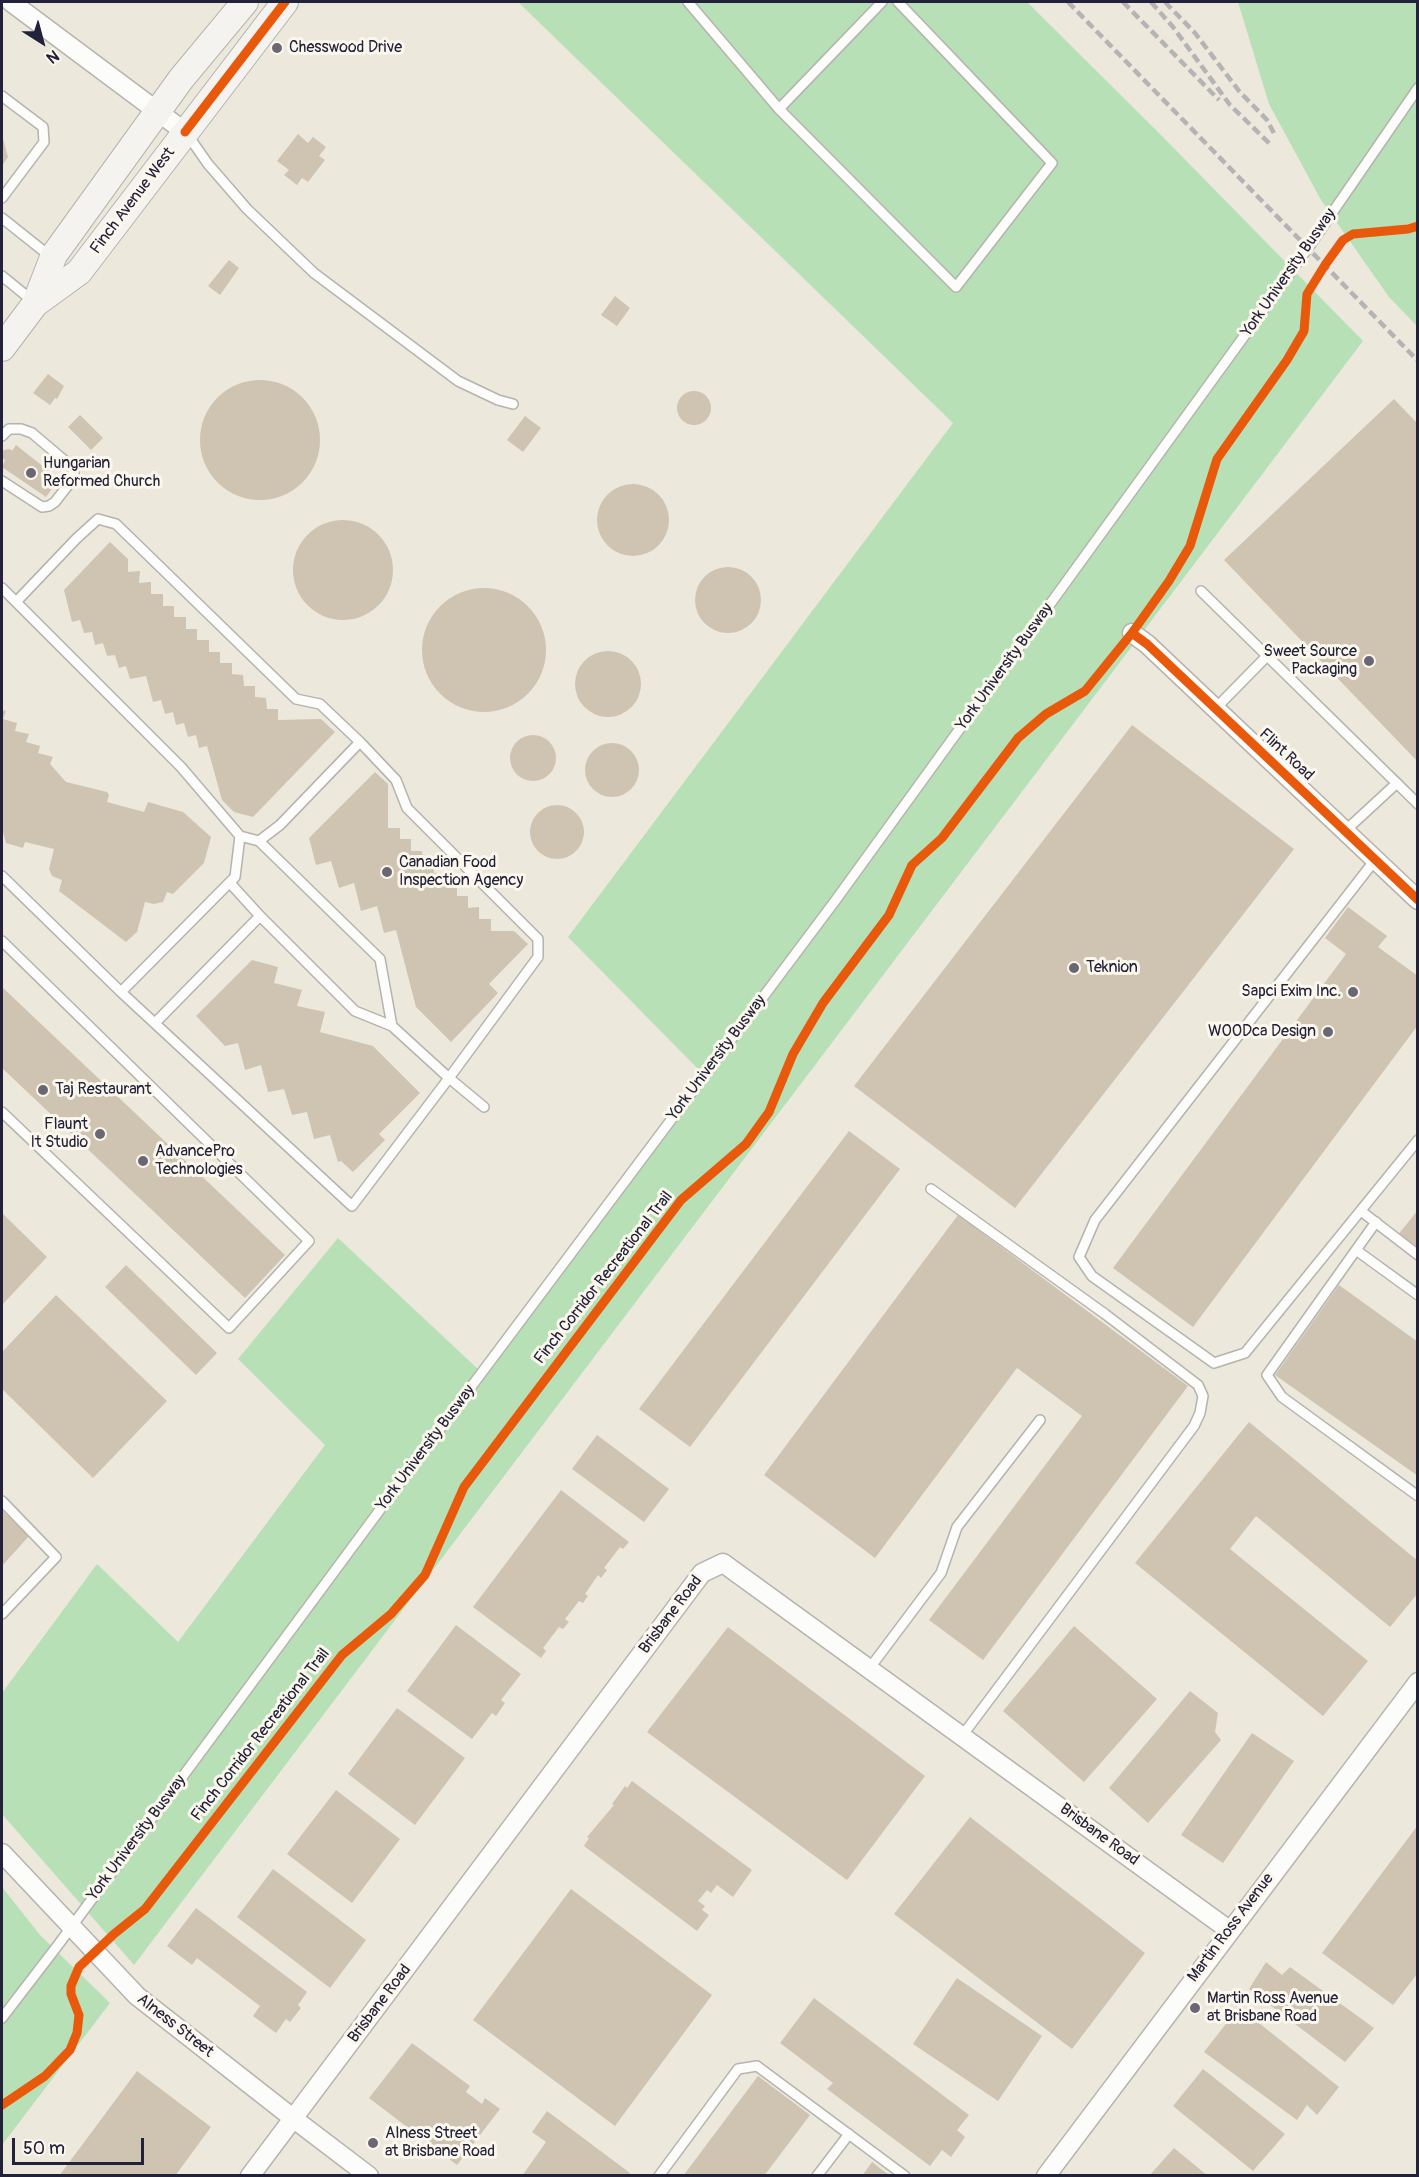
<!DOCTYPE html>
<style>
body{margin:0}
#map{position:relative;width:1419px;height:2177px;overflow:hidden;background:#ece8dc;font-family:Pangolin,sans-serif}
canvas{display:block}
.frame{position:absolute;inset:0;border:3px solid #22223b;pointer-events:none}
.north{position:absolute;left:12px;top:12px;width:60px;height:60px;-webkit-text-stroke:4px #fbf7ec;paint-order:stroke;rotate:144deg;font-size:16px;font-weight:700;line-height:24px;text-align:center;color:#22223b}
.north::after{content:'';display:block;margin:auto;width:21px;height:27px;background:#22223b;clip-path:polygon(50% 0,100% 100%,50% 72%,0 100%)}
.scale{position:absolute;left:12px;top:2138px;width:132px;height:27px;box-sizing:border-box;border:3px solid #22223b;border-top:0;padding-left:8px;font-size:18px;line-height:21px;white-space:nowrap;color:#22223b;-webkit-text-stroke:4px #fbf7ec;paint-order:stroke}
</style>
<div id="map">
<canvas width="1419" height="2177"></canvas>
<div class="frame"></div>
<div class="north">N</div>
<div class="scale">50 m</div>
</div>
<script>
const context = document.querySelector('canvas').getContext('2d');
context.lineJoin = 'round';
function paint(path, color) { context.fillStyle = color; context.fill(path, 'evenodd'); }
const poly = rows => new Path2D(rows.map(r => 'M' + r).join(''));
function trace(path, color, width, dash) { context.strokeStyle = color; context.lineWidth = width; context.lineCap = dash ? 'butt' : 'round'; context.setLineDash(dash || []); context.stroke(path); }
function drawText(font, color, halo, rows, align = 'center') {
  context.font = font + ' Pangolin,sans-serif'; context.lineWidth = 6; context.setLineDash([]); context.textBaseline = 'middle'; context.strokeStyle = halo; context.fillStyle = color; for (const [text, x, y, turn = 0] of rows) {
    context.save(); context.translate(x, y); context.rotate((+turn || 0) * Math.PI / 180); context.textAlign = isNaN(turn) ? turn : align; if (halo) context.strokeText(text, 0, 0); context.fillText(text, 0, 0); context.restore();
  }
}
paint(poly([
 [518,2,1027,2,1159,133,1363,341,134,1965,2,1814,2,1693,97,1564,178,1642,325,1445,238,1359,338,1238,480,1371,705,1076,568,937,953,423],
 [1238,2,1417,2,1417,326,1389,297,1321,200,1269,104],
 [2,1887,40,1935,110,2003,2,2145]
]), '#b7e0b6');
paint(poly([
 [298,134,308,143,313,137,326,147,319,156,325,160,308,182,302,178,297,185,284,175,289,170,277,161],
 [2,135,8,157,2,166],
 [229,260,239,268,220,295,208,286],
 [615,296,630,308,617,326,601,315],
 [48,374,64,386,57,399,55,398,50,405,33,393],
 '200 440a60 60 0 1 1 120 0a60 60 0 1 1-120 0Z',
 '677 408a17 17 0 1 1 34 0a17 17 0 1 1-34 0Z',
 [1394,399,1418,424,1418,762,1224,560],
 [80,415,103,438,91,450,68,427],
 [525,416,541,428,523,452,507,440],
 [16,445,59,479,46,497,2,467,5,460,2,458,2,454,4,450,10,449,12,451],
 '597 520a36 36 0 1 1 72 0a36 36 0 1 1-72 0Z',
 '293 570a50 50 0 1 1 100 0a50 50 0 1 1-100 0Z',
 [110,542,128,559,128,572,140,571,139,583,151,582,151,594,163,594,163,606,174,606,174,617,186,617,186,629,197,629,197,640,209,640,209,652,220,652,220,663,232,663,232,674,243,675,244,686,255,686,255,697,266,698,267,709,278,709,278,720,321,719,335,732,253,817,234,812,222,800,207,746,199,748,196,735,188,737,184,723,176,725,173,712,165,714,161,700,153,702,146,676,130,679,126,666,119,668,115,655,107,656,103,643,95,645,92,632,84,633,80,620,72,622,64,590],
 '695 600a33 33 0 1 1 66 0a33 33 0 1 1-66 0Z',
 '422 650a62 62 0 1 1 124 0a62 62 0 1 1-124 0Z',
 '575 684a33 33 0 1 1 66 0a33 33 0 1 1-66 0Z',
 [2,710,6,711,3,719,17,723,15,731,29,734,26,742,40,746,38,753,53,757,50,764,66,782,107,792,109,795,107,802,144,812,148,802,183,812,211,837,204,863,173,894,167,892,163,902,154,904,145,902,137,932,126,942,59,891,62,880,52,876,49,869,54,849,25,842,23,848,6,843,2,828],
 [1132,725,1294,849,1015,1208,854,1086],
 '510 758a23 23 0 1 1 46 0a23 23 0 1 1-46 0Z',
 '585 770a27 27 0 1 1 54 0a27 27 0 1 1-54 0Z',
 [375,772,388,784,388,828,400,828,400,839,411,839,411,851,422,851,423,862,434,862,434,873,445,873,446,885,457,885,457,896,468,896,468,908,479,907,479,919,491,919,491,931,514,931,528,944,489,984,498,993,451,1042,416,1007,396,930,384,933,377,906,361,911,354,883,339,888,331,861,316,865,309,838],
 '530 832a27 27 0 1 1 54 0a27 27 0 1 1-54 0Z',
 [1348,907,1387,936,1378,947,1418,976,1418,1025,1193,1327,1113,1268,1346,954,1325,938],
 [252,960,278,967,274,983,302,990,297,1006,325,1012,320,1032,373,1046,420,1093,379,1134,385,1140,353,1172,341,1161,338,1162,330,1135,314,1139,307,1112,292,1115,284,1089,268,1092,261,1065,245,1070,238,1043,225,1046,196,1016],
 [2,987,285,1255,245,1298,2,1068],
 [849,1131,900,1169,690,1447,639,1409],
 [1418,1210,1418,1253,1397,1236],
 [2,1213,47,1257,2,1305],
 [958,1215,1188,1386,983,1660,929,1620,1082,1416,1017,1368,875,1558,764,1475],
 [126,1265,217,1353,196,1375,105,1287],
 [1339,1285,1418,1342,1418,1476,1275,1375],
 [56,1295,167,1401,93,1478,2,1389,2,1352],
 [1249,1422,1418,1561,1418,1593,1390,1627,1256,1516,1230,1549,1368,1661,1323,1716,1135,1563],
 [597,1435,669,1489,644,1522,572,1469],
 [561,1490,629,1542,623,1549,620,1547,604,1568,607,1570,601,1578,598,1575,585,1594,588,1596,583,1603,579,1601,565,1619,569,1622,563,1629,559,1627,543,1648,546,1651,541,1658,473,1607],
 [2,1510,29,1536,2,1566],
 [456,1625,521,1674,501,1700,505,1703,496,1716,492,1713,472,1739,407,1691],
 [1074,1626,1157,1699,1084,1782,1003,1711],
 [728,1627,925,1776,847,1880,647,1732],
 [1190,1691,1218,1713,1215,1732,1221,1740,1148,1823,1109,1788],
 [397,1708,465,1758,415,1825,348,1774],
 [1252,1733,1294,1761,1223,1863,1181,1835],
 [632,1781,752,1870,733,1897,717,1885,711,1893,707,1890,698,1901,705,1906,702,1910,709,1915,697,1931,584,1846,589,1838,587,1837,614,1805,612,1804,625,1786,627,1788],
 [336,1790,400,1839,352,1903,287,1854],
 [970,1817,1145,1953,1072,2049,894,1914],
 [1418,1825,1418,1973,1393,2005,1322,1953],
 [273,1869,366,1940,330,1988,237,1917],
 [571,1889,712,1995,615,2126,473,2020],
 [196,1908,307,1992,298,2005,301,2008,290,2022,286,2019,276,2033,253,2016,260,2006,197,1958,192,1965,167,1946],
 [1266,1962,1282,1975,1290,1967,1374,2028,1345,2062,1249,1989],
 [957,1978,1042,2036,998,2101,913,2044],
 [814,1998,969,2115,957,2130,965,2137,951,2157,942,2150,930,2166,827,2089,833,2083,780,2043],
 [1239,2007,1339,2087,1317,2115,1307,2105,1297,2120,1204,2052],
 [412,2043,470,2086,466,2092,482,2104,485,2098,500,2109,457,2165,369,2098],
 [1203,2069,1285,2134,1253,2171,1173,2106],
 [137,2071,211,2127,175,2176,59,2176],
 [758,2076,810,2115,764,2176,683,2176],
 [547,2111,630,2173,628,2176,522,2176,546,2142,532,2132],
 [1174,2148,1208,2176,1149,2176],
 [872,2162,890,2176,862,2176]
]), '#cfc4b2');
const lane = poly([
 [688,2,779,109,956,287,1052,163,898,2],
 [2,96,43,127,44,142,2,198],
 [779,109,882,2],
 [187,134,208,164,247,209,314,273,458,381,498,400,513,404],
 [2,218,51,257],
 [2,276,34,302],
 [2,436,9,429,21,429,32,433,71,466,74,473,72,480,55,502,49,506,42,507,2,481],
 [2,588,181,767,240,836,259,841,280,825,360,742,320,704,296,699,116,524,98,519,77,538,16,602],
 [1201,591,1418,804],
 [1215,709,1267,656],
 [360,742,396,780,407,808,538,939,538,957,449,1078,484,1107],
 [1345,831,1397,783],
 [259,841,380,959,392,1026],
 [1375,860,1095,1220,1079,1257,1092,1276,1214,1363,1245,1353,1418,1140],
 [2,876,121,992,235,877,240,836],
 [230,883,260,916],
 [2,941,309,1241,229,1328,2,1112],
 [121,992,352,1206,449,1078,392,1026,355,1011,260,916,155,1023],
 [931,1189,1105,1314,1198,1385,1203,1396,1200,1413,1194,1426,962,1736],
 [1361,1211,1418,1255],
 [1376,1222,1356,1250,1418,1295],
 [1356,1250,1267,1375,1282,1397,1418,1496],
 [2,1501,56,1557,2,1614],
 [869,1669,941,1573,957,1527,1040,1420],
 [2,2018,58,1945,453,1411,835,901,1308,248,1418,88],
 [659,2176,738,2069,757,2066,905,2176],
 [817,2176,849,2134]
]);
const street = poly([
 [11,2,185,132],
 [1132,633,1147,644,1418,900],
 [2,1853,137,1996,294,2119,369,2176],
 [250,2176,702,1573,723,1563,1229,1930],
 [1046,2176,1418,1682]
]);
const secondary = poly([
 [35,304,79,272,285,2],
 [2,348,35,304,54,255,181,79,245,2]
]);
trace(lane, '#b6b3ae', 12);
trace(street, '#b6b3ae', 21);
trace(secondary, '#b6b3ae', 28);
trace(lane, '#fcfcfa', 9);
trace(street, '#fcfcfa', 18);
trace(secondary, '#f5f3ef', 26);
trace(poly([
 [1068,2,1418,361],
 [1123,2,1219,100],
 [1151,2,1173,27,1230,105,1270,144],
 [1165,2,1195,33,1239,91,1267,120,1276,137]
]), '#b4b3b5', 4.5, [9, 4.5]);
trace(poly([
 [185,132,285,2],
 [1132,633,1147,644,1418,900],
 [2,2105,45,2076,70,2050,77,2033,79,2015,71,1994,71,1986,79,1967,114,1934,145,1909,342,1655,391,1614,425,1575,464,1487,681,1200,746,1144,769,1112,793,1054,823,1003,889,915,912,865,942,838,1018,738,1046,714,1085,691,1132,633,1169,581,1190,546,1217,459,1287,360,1304,331,1307,294,1325,265,1343,240,1353,234,1408,229,1418,226]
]), '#e8590c', 9);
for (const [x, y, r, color] of [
 [277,48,6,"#696773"],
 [31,473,6,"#696773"],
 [1369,661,6,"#696773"],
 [387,872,6,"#696773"],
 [1074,968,6,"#696773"],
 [1353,992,6,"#696773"],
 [1328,1032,6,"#696773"],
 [43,1090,6,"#696773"],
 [100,1134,6,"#696773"],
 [143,1161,6,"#696773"],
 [1195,2008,6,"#696773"],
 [373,2143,6,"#696773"]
]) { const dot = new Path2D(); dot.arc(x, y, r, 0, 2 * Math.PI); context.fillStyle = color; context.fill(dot); trace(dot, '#fbf7ec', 2); }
drawText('16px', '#22223b', '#fbf7ec', [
 ["Chesswood Drive",289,48],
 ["Hungarian",43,464],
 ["Reformed Church",43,482],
 ["Sweet Source",1357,652,"right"],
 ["Packaging",1357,670,"right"],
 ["Canadian Food",399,863],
 ["Inspection Agency",399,881],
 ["Teknion",1086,968],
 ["Sapci Exim Inc.",1341,992,"right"],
 ["WOODca Design",1316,1032,"right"],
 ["Taj Restaurant",55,1090],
 ["Flaunt",88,1125,"right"],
 ["It Studio",88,1143,"right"],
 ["AdvancePro",155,1152],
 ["Technologies",155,1170],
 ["Martin Ross Avenue",1207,1999],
 ["at Brisbane Road",1207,2017],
 ["Alness Street",385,2134],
 ["at Brisbane Road",385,2152]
], 'left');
drawText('16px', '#22223b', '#fbf7ec', [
 ["Finch Avenue West",133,201,-53],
 ["York University Busway",1289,273,-55],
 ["York University Busway",1005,667,-54],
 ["Flint Road",1286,755,43],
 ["York University Busway",717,1058,-53],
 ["Finch Corridor Recreational Trail",604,1278,-52],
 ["York University Busway",426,1448,-53],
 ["Brisbane Road",671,1615,-53],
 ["Finch Corridor Recreational Trail",261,1735,-52],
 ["Brisbane Road",1099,1835,36],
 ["York University Busway",137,1838,-53],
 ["Martin Ross Avenue",1231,1928,-53],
 ["Brisbane Road",380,2004,-53],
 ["Alness Street",175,2026,38]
]);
</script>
